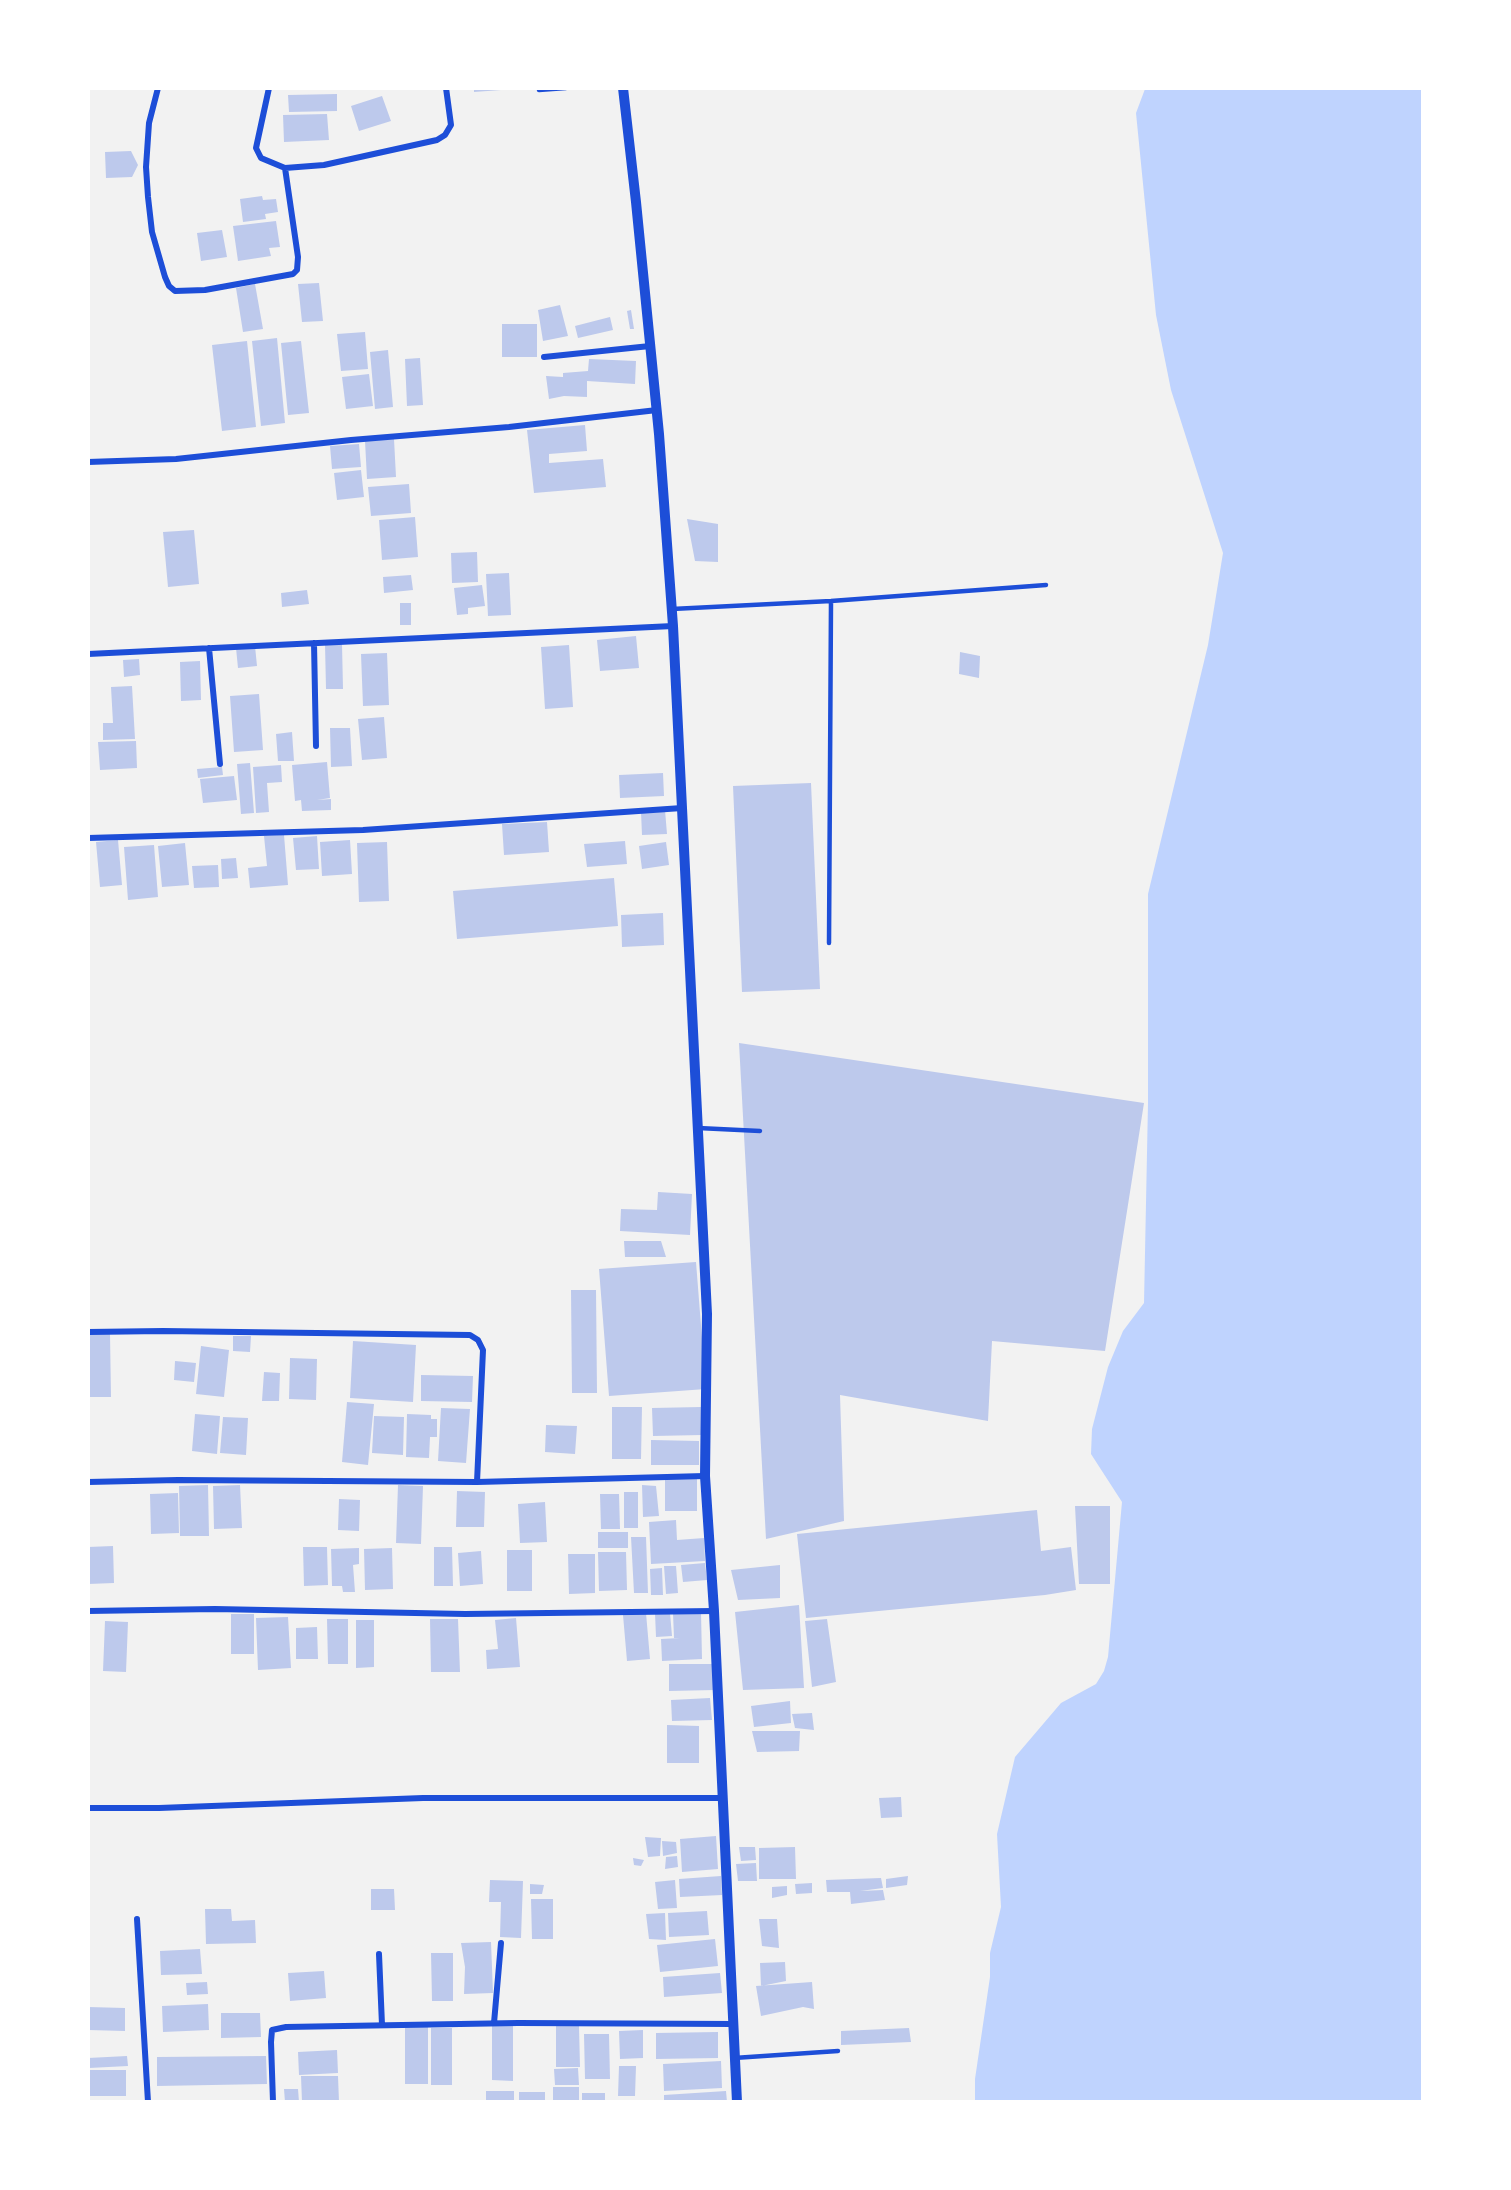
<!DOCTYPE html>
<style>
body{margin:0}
#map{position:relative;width:1511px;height:2190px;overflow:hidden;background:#f2f2f2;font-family:Overpass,sans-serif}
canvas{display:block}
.frame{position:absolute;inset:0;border:90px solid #fff;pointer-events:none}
</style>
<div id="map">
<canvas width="1511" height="2190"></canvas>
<div class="frame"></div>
</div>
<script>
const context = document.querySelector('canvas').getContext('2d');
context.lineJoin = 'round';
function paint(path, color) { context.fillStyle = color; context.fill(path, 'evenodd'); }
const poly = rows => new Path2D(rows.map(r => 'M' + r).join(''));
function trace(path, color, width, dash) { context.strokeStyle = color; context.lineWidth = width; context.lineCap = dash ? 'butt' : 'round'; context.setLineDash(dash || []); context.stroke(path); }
paint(poly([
 [1145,89,1422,89,1422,2101,975,2101,975,2079,990,1977,990,1953,1001,1907,997,1834,1015,1757,1061,1703,1096,1684,1104,1671,1108,1657,1122,1502,1091,1454,1092,1429,1108,1367,1123,1331,1144,1303,1148,1103,1148,894,1208,645,1223,553,1171,390,1156,315,1136,113]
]), '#bfd3fe');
paint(poly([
 [474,88,501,88,501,90,474,92],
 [337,94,337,111,289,112,288,95],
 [382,96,391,121,359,131,351,106],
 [327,114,329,140,284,142,283,115],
 [131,151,138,165,132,177,106,178,105,152],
 [262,196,263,200,276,199,278,212,265,214,266,219,243,222,240,199],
 [276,221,280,247,269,248,271,256,238,261,233,226],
 [222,230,227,257,201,261,197,233],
 [319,283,323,321,302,322,298,284],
 [255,284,263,329,243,332,236,288],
 [560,305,568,336,543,341,538,310],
 [631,310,634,329,630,329,627,311],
 [610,317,613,330,578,338,575,326],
 [502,324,537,324,537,357,502,357],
 [365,332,368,369,341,371,337,334],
 [277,338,285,423,261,426,252,341],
 [247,341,256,427,222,431,212,345],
 [301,341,309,413,288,415,281,343],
 [388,350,393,407,375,409,370,352],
 [420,358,423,405,407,406,405,359],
 [589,359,636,361,635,384,587,381,587,397,564,396,549,399,546,376,563,377,563,373,588,371],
 [369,374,373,406,346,409,342,377],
 [585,425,587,451,549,454,549,463,603,459,606,487,534,493,527,430],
 [394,439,396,477,367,479,365,441],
 [359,444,361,467,332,469,330,446],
 [361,470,364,497,337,500,334,473],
 [409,484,411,513,371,516,368,487],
 [415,517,418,557,382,560,379,520],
 [687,519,718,524,718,562,695,561],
 [194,530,199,584,168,587,163,532],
 [477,552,478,582,452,583,451,553],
 [509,573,511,615,488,616,486,574],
 [411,575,413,590,384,593,383,577],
 [482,585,485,606,468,608,468,614,457,615,454,588],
 [307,590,309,604,282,607,281,593],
 [400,603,411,603,411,625,400,625],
 [636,636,639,668,600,671,597,640],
 [325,644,342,644,343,689,326,689],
 [569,645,573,707,545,709,541,647],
 [255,646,257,666,238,668,236,648],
 [960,652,980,656,979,678,959,674],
 [387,653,389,705,363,706,361,654],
 [139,659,140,675,124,677,123,660],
 [200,661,201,700,181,701,180,662],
 [132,686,135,739,103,740,103,723,113,723,111,687],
 [259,694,263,750,234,752,230,696],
 [384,717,387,758,362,760,358,719],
 [330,728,350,728,352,766,331,767],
 [292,732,294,761,278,761,276,734],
 [136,741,137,768,100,770,98,742],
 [327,762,330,798,317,800,331,799,331,810,302,811,301,800,295,801,292,765],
 [250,763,254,813,241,814,237,764],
 [281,765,282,782,267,783,269,812,256,813,253,767],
 [222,767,223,775,198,778,197,769],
 [663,773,664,796,620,798,619,775],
 [234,776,237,800,203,803,200,779],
 [811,783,820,989,742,992,733,786],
 [665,810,667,834,642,835,641,812],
 [547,822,549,852,504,855,502,824],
 [284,835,288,885,250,888,248,868,267,866,264,836],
 [317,836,319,869,296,870,293,838],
 [118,840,122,885,100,887,96,842],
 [350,840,352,874,322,876,320,842],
 [625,841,627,864,587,867,584,844],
 [387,842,389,901,359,902,357,843],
 [666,842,669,865,642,869,639,846],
 [185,843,189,885,162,887,158,846],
 [154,845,158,897,128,900,124,847],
 [236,858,238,878,222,879,221,859],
 [218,865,219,887,194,888,192,866],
 [614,878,618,926,457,939,453,891],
 [663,913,664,945,622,947,621,915],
 [739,1043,1144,1103,1105,1351,992,1341,988,1421,840,1395,844,1521,766,1539],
 [658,1192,692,1194,690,1235,620,1231,621,1209,657,1210],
 [624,1241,661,1241,666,1257,625,1257],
 [696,1262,706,1389,609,1396,599,1269],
 [571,1290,596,1290,597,1393,572,1393],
 [88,1334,110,1334,111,1397,88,1397],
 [233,1336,251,1336,250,1352,233,1351],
 [353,1341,416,1345,413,1402,350,1398],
 [201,1346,229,1350,224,1397,196,1394],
 [290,1358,317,1359,316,1400,289,1399],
 [175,1361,196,1363,194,1382,174,1380],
 [264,1372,280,1373,279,1401,262,1401],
 [421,1375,473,1376,472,1402,421,1401],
 [347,1402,374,1404,368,1465,342,1462],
 [612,1407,642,1407,641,1459,612,1459],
 [701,1407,702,1435,653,1436,652,1408],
 [441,1408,470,1409,466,1463,438,1461],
 [195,1414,220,1416,217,1454,192,1451],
 [407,1414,431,1415,431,1419,437,1419,437,1437,430,1437,429,1458,406,1457],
 [374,1416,404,1417,403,1455,372,1453],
 [223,1417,248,1418,246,1455,220,1453],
 [546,1425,577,1426,575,1454,545,1452],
 [651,1440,699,1441,699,1465,651,1465],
 [665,1478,697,1479,697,1511,665,1511],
 [208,1485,209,1536,180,1536,179,1486],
 [240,1485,242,1528,214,1529,213,1486],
 [398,1485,423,1486,421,1544,396,1543],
 [642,1485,656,1486,659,1516,643,1517],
 [457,1491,485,1492,484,1527,456,1527],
 [624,1492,638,1492,638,1528,624,1528],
 [178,1493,179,1533,151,1534,150,1494],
 [600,1494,619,1494,620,1529,601,1529],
 [339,1499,360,1500,359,1531,338,1530],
 [545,1502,547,1542,520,1543,518,1504],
 [1075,1506,1110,1506,1110,1584,1079,1584],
 [1037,1510,1041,1551,1071,1547,1076,1590,1045,1595,806,1618,797,1534],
 [676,1520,677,1540,704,1538,705,1561,651,1564,649,1522],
 [598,1532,628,1532,628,1548,598,1548],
 [631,1537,646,1537,648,1593,634,1593],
 [113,1546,114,1583,88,1584,88,1547],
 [303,1547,327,1547,328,1585,304,1586],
 [434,1547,452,1547,453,1586,434,1586],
 [359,1548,359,1564,353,1565,355,1592,343,1592,342,1586,332,1586,331,1549],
 [392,1548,393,1589,365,1590,364,1549],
 [507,1550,532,1550,532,1591,507,1591],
 [481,1551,483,1584,460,1586,458,1553],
 [598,1552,626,1552,627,1590,599,1591],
 [568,1554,595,1554,595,1593,569,1594],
 [705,1563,707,1580,683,1582,681,1565],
 [780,1565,780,1598,738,1600,731,1570],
 [664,1566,676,1566,678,1593,666,1594],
 [662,1568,663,1595,651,1595,650,1569],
 [799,1605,804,1688,743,1690,735,1612],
 [701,1612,702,1659,662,1661,661,1639,680,1638,674,1638,673,1613],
 [646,1613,650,1659,627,1661,623,1615],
 [655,1613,670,1613,672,1636,656,1637],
 [231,1614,254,1614,254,1654,231,1654],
 [288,1617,291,1668,258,1670,256,1618],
 [516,1618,520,1667,487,1669,486,1650,498,1649,495,1620],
 [327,1619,348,1619,348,1664,328,1664],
 [430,1619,458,1619,460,1672,431,1672],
 [827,1619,836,1682,812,1687,805,1621],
 [356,1620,374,1620,374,1667,356,1668],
 [105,1621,128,1622,126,1672,103,1671],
 [317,1627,318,1659,296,1659,296,1628],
 [669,1664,714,1664,715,1690,669,1691],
 [710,1698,712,1720,672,1721,671,1700],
 [790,1701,791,1723,754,1727,751,1706],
 [812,1713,814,1730,795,1728,792,1714],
 [667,1725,699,1726,699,1763,667,1763],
 [752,1731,800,1731,799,1751,757,1752],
 [901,1797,902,1817,881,1818,879,1798],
 [716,1836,718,1869,682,1872,680,1839],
 [645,1837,661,1838,660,1856,648,1857],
 [662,1841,676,1842,677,1853,663,1856],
 [739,1847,755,1847,756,1860,741,1861],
 [795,1847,796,1879,759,1879,759,1848],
 [677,1856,678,1867,665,1869,666,1857],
 [633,1858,644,1860,641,1866,634,1865],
 [756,1863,757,1881,738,1881,736,1864],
 [721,1876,722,1895,680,1897,679,1879],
 [908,1876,907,1885,886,1888,886,1879],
 [881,1878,883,1888,860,1891,883,1890,885,1900,851,1904,850,1892,827,1892,826,1880],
 [490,1880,523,1881,521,1938,500,1937,501,1902,489,1902],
 [675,1880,677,1908,658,1909,655,1882],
 [812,1883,812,1893,796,1894,795,1884],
 [530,1884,544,1885,542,1894,530,1894],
 [787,1886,787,1895,772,1898,772,1887],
 [371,1889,394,1889,395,1910,371,1910],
 [531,1899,553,1899,553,1939,532,1939],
 [205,1909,231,1909,232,1921,255,1920,256,1943,206,1944],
 [707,1911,709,1935,669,1937,668,1913],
 [665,1913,666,1940,649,1939,646,1914],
 [759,1919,777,1919,779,1948,762,1946],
 [715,1939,718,1966,660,1972,657,1945],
 [491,1942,493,1993,464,1994,465,1967,461,1943],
 [200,1949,202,1974,161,1975,160,1951],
 [431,1953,453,1953,453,2001,432,2001],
 [785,1962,786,1981,761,1986,760,1963],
 [324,1971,326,1998,290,2001,288,1973],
 [720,1973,722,1993,664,1997,663,1977],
 [207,1982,208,1994,187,1995,186,1983],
 [812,1982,814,2009,803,2007,761,2016,756,1986],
 [208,2004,209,2030,163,2032,162,2006],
 [88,2007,125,2008,125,2031,88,2030],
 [221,2013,260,2013,261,2037,221,2038],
 [405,2026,428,2026,428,2084,405,2084],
 [492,2026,513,2026,513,2081,492,2080],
 [556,2026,579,2026,580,2067,556,2067],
 [431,2028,452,2028,452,2085,431,2085],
 [909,2028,911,2042,841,2045,841,2031],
 [643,2030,643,2058,620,2059,619,2031],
 [718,2032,718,2058,656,2059,656,2033],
 [584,2034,609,2034,610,2079,585,2079],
 [337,2050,338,2073,299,2075,298,2052],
 [127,2056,128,2066,89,2068,88,2058],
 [266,2056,267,2084,157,2086,157,2057],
 [721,2061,722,2088,664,2091,663,2064],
 [619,2066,636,2066,635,2096,618,2096],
 [578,2068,579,2085,555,2085,554,2069],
 [88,2070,126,2070,126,2096,88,2096],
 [301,2076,338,2076,339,2102,302,2102],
 [553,2087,579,2087,579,2102,553,2102],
 [284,2089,298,2089,299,2102,285,2102],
 [486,2091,514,2091,514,2102,486,2102],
 [726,2091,727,2102,664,2102,664,2095],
 [519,2092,545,2092,545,2102,519,2102],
 [582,2093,605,2093,605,2102,582,2102]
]), '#bdc9ec');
trace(poly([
 [539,90,566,88],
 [672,609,831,601,1046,585],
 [829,943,831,601],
 [698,1128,760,1131],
 [734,2058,838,2051]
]), '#1d4ed8', 4.5);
trace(poly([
 [158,88,149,123,146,167,148,197,152,232,165,277,169,286,175,291,205,290,293,274,297,270,298,257,285,168],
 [269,88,256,148,261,158,285,168,324,165,437,140,445,135,451,125,446,88],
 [544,357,650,346],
 [88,462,176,459,351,440,509,427,657,410],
 [314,643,316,746],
 [209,648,220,764],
 [88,654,673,626],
 [88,838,363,830,682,808],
 [88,1332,163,1331,470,1335,478,1340,483,1350,477,1482],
 [88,1482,178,1480,477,1482,705,1476],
 [88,1611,215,1609,465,1614,714,1611],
 [88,1808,159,1808,423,1798,723,1798],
 [137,1919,148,2102],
 [379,1954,382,2025],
 [494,2023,501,1943],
 [273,2102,271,2042,272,2030,286,2027,518,2023,733,2024]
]), '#1d4ed8', 6);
trace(poly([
 [623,88,636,202,659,434,673,626,707,1314,705,1476,714,1611,737,2102]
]), '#1d4ed8', 10);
</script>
